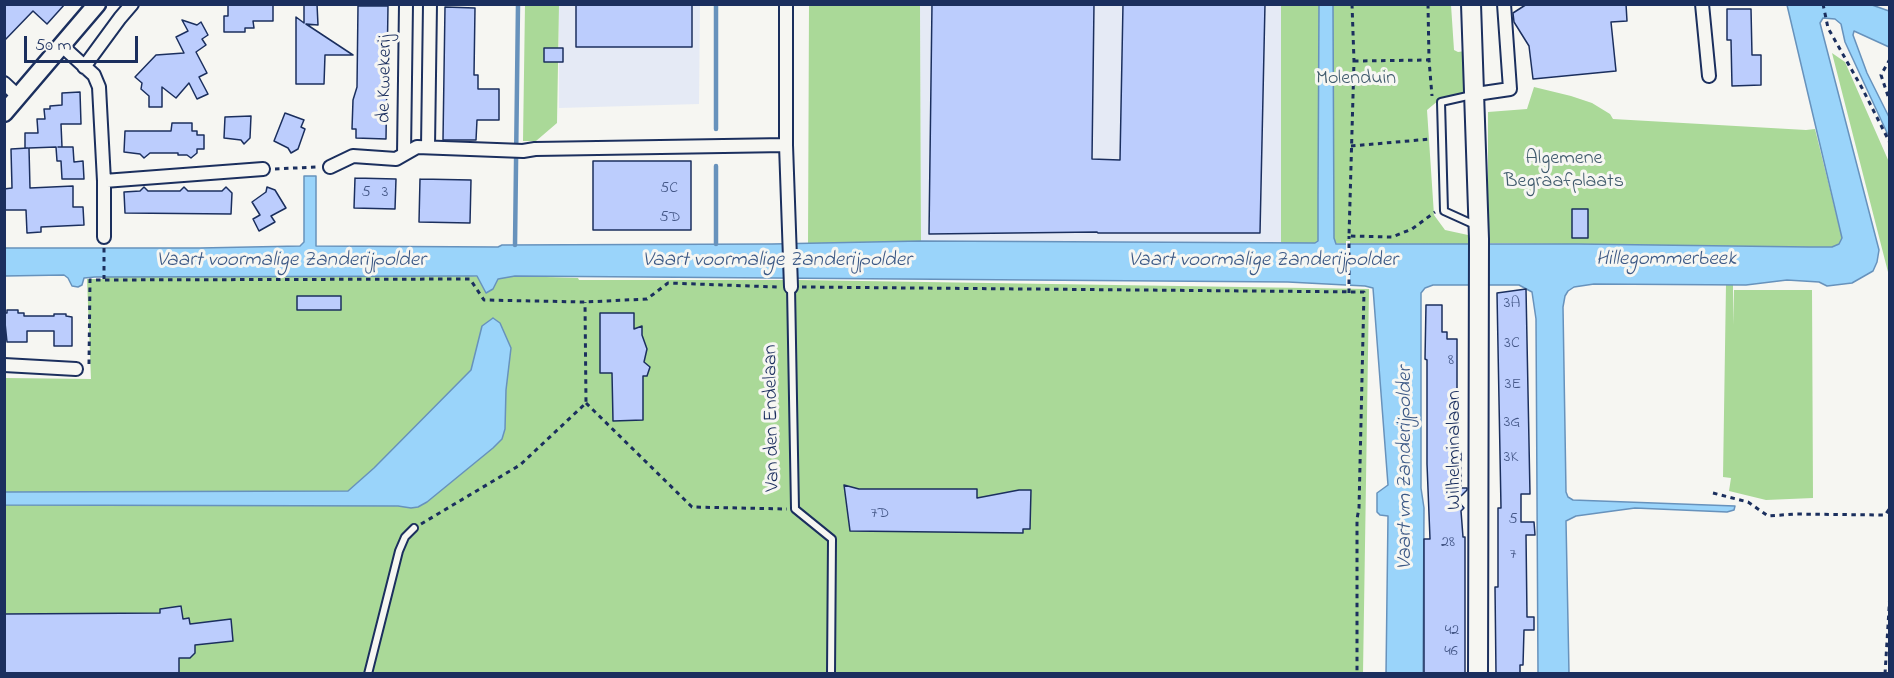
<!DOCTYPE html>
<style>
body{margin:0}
#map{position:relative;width:1894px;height:678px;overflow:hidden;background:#f6f6f2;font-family:"Indie Flower",sans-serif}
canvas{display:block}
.frame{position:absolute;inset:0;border:6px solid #1b2f5e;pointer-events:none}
.scale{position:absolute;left:24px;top:36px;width:114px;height:27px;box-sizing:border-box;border:3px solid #1b2f5e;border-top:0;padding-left:8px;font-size:18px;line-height:21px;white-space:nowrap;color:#1b2f5e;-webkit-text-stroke:4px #f6f6f2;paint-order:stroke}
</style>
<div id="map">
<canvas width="1894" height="678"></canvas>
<div class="frame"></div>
<div class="scale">50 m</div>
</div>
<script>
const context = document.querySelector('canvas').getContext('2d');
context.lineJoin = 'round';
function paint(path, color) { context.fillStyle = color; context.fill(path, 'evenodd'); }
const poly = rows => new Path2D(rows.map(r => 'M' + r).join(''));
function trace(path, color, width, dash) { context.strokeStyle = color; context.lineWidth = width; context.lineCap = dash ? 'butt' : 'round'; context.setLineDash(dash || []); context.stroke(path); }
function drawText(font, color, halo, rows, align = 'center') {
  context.font = font + ' "Indie Flower",sans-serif'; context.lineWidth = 6; context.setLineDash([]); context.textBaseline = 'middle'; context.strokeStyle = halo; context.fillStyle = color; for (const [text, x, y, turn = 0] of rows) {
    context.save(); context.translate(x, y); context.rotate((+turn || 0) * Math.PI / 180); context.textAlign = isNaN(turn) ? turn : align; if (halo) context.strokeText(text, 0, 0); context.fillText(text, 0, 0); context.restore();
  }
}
paint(poly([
 [559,5,700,5,699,104,559,108],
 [920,5,1281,5,1281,243,921,241]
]), '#e5eaf5');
paint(poly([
 [525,5,559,5,557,123,536,141,523,141],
 [809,5,920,5,921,241,808,244],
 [1281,5,1451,5,1454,50,1458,52,1465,51,1466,94,1449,96,1439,100,1427,110,1434,215,1445,230,1468,235,1468,244,1281,243],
 [1832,53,1845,62,1889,162,1889,276],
 [1534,87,1571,96,1592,103,1610,114,1613,119,1806,130,1815,129,1842,238,1839,244,1832,247,1809,247,1488,243,1488,112,1527,109],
 [104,276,471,276,498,279,515,276,578,278,579,280,798,280,1369,289,1363,673,5,674,5,378,91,379,87,279,103,279],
 [1726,284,1733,284,1733,325,1734,290,1812,290,1813,498,1766,500,1729,491,1731,478,1723,477]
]), '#aad998');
const water = poly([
 [1319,4,1333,5,1334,238,1336,244,1578,244,1809,247,1832,247,1839,244,1842,238,1787,5,1872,5,1889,11,1889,47,1854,31,1853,35,1867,73,1889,117,1889,137,1845,42,1841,24,1835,19,1823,18,1820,23,1879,250,1877,262,1873,271,1852,283,1827,286,1819,282,1787,280,1746,285,1594,284,1574,287,1568,291,1565,296,1563,307,1566,492,1568,497,1573,500,1735,506,1734,510,1727,512,1635,508,1576,516,1566,521,1569,673,1538,673,1536,319,1532,292,1519,285,1433,285,1425,288,1421,293,1421,488,1424,508,1423,673,1386,674,1388,516,1380,515,1377,512,1377,493,1388,485,1373,288,1365,286,1288,282,515,276,498,279,493,289,486,293,477,276,471,276,95,277,84,278,82,285,78,287,72,286,68,278,64,275,5,276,5,248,200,248,300,246,304,242,304,176,316,176,316,246,498,247,502,245,772,244,921,241,1315,243,1318,241,1318,195,1319,4],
 [493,318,500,323,511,348,506,390,505,429,502,439,493,448,427,502,418,507,411,508,398,506,5,505,5,492,348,491,374,468,471,370,482,326,493,318]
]);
paint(water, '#9ad4fa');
trace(water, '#6792bc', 1.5);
paint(poly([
 [1346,241,1350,241,1350,288,1346,288]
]), '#f6f6f2');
trace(poly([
 [716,129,716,4],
 [716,244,716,166],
 [515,245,518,4]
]), '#6792bc', 4.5);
const building = poly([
 [4,4,65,4,47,24,33,11,4,41,4,4],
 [228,4,273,4,273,21,253,21,254,28,245,28,245,32,224,32,224,16,228,16,228,4],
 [304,4,317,4,318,25,306,24,353,55,325,55,324,84,296,84,296,17,304,23,304,4],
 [576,4,692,4,692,47,576,47,576,4],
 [932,4,1094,4,1092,159,1120,160,1123,4,1265,4,1260,233,1098,233,1097,232,929,234,932,4],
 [1527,4,1626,4,1627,21,1611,22,1616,71,1533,79,1529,46,1514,22,1513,13,1527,4],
 [358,6,388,6,386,139,356,138,356,129,352,129,353,100,357,87,358,6],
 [445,7,475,8,474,75,478,75,478,89,499,89,499,120,477,120,476,140,443,140,445,7],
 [1727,9,1751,9,1752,55,1761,55,1761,85,1732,86,1731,40,1727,40,1727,9],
 [182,20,197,25,201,22,208,35,202,39,206,45,196,52,207,73,199,77,208,94,197,99,189,83,176,98,162,87,162,107,149,107,149,96,141,89,142,83,135,77,156,55,184,53,176,37,188,31,182,20],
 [544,48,563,48,563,62,544,62,544,48],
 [80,92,81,124,61,124,62,147,58,147,73,147,74,162,83,161,84,179,62,179,61,161,57,161,56,147,29,148,30,188,73,186,73,207,83,207,84,225,41,227,41,232,27,233,26,210,4,210,4,189,12,188,11,149,28,148,25,148,25,133,38,133,37,119,45,119,44,109,50,109,50,106,62,105,62,93,80,92],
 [285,113,304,120,301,127,305,129,298,149,291,153,288,148,274,141,285,113],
 [251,116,250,138,244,144,241,140,224,138,225,117,251,116],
 [172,123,192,123,192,131,197,131,197,135,204,135,204,149,197,149,197,153,191,158,187,155,178,155,178,153,150,153,144,158,140,154,124,152,125,131,171,131,172,123],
 [593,161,691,161,691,230,593,230,593,161],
 [355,178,396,179,395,209,354,208,355,178],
 [420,179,471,180,470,223,419,222,420,179],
 [144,187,148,191,180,191,184,187,188,191,222,191,226,187,232,193,231,214,125,213,124,192,140,191,144,187],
 [267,187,275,190,286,208,271,216,275,222,259,231,253,219,260,215,252,202,266,192,267,187],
 [1572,209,1588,209,1588,238,1572,238,1572,209],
 [1526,289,1530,494,1521,494,1521,522,1534,522,1535,535,1526,535,1527,617,1534,617,1534,630,1524,630,1523,665,1520,665,1520,674,1496,674,1495,587,1498,587,1498,508,1501,508,1497,293,1526,289],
 [297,296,341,296,341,310,297,310,297,296],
 [1426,305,1442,305,1442,332,1447,332,1447,339,1457,339,1457,451,1461,451,1461,488,1467,488,1467,490,1457,500,1464,508,1461,511,1463,537,1465,537,1465,674,1424,674,1424,539,1430,539,1427,464,1427,360,1425,359,1426,305],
 [7,310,18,310,18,313,24,313,24,316,54,316,54,314,66,314,66,316,72,317,72,346,54,346,54,331,27,331,27,342,7,342,4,313,7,313,7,310],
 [600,313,634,313,634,329,642,326,642,335,647,349,644,362,650,367,647,376,643,376,643,420,613,421,612,373,600,373,600,313],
 [844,485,859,489,977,489,977,498,1019,490,1031,490,1030,529,1023,529,1023,533,850,531,844,485],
 [181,606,183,619,189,618,190,624,231,619,233,641,195,645,195,653,190,658,179,658,179,674,4,674,4,614,160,613,160,609,181,606]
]);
paint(building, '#bccdfd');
trace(building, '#1b2f5e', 1.5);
const service = poly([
 [1472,95,1441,102,1444,211,1475,225],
 [791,287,795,509,832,539,831,674],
 [368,674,399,551,405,537,414,528]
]);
const minor = poly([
 [786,4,786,145,791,287],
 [1702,4,1709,76],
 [61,45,94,75,99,87,104,181,104,237],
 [84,67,120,18,132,4],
 [4,83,19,97],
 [1476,94,1510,89,1504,4],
 [428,147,430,4],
 [404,154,406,4],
 [330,167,353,156,396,159,417,147,523,151,535,149,786,145],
 [104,181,263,169],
 [4,365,76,369]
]);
const tertiary = poly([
 [4,113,97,4]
]);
const secondary = poly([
 [1471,4,1479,239,1478,674]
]);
trace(service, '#1b2f5e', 10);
trace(minor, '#1b2f5e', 16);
trace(tertiary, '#1b2f5e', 21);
trace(secondary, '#1b2f5e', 22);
trace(poly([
 [1352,4,1354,61,1349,236,1392,237,1412,229,1435,212],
 [1428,4,1429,60,1432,96],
 [1823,4,1828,28,1862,88,1890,143],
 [1890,59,1881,75,1890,102],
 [1354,61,1429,60],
 [1351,146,1431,139],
 [275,169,316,167],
 [104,248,104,279],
 [802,287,1364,292,1359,508,1357,519,1357,674],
 [1349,293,1349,236],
 [89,364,90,280,470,279,484,300,585,302,647,299,668,283,777,287],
 [586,403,692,507,787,509],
 [1713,493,1748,502,1768,516,1795,514,1885,515,1890,508],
 [421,524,520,465,586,403,585,302],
 [1885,674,1890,593]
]), '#1b2f5e', 3, [4.5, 4.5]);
trace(service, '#f6f6f2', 6);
trace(minor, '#f6f6f2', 12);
trace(tertiary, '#f6f6f2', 16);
trace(secondary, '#f6f6f2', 18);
drawText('16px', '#435686', null, [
 ["5C",669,189],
 ["5",366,193],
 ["3",385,193],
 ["5D",670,218],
 ["3A",1512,304],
 ["3C",1512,344],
 ["8",1451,361],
 ["3E",1513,385],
 ["3G",1512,423],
 ["3K",1511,458],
 ["7D",880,514],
 ["5",1513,520],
 ["28",1448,543],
 ["7",1513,555],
 ["42",1452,631],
 ["46",1451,652]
]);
drawText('20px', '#1b2f5e', '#f6f6f2', [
 ["de Kwekerij",386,79,-89],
 ["Van den Endelaan",773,418,-91],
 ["Wilhelminalaan",1456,450,-90]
]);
drawText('20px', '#3f5a6c', '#f6f6f2', [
 ["Molenduin",1356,80],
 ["Algemene",1564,160],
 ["Begraafplaats",1564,183]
]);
drawText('italic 21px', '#3b5885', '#f6f6f2', [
 ["Hillegommerbeek",1666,261],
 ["Vaart voormalige Zanderijpolder",291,262],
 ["Vaart voormalige Zanderijpolder",777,262],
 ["Vaart voormalige Zanderijpolder",1263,262],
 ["Vaart vm Zanderijpolder",1407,468,-90]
]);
</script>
